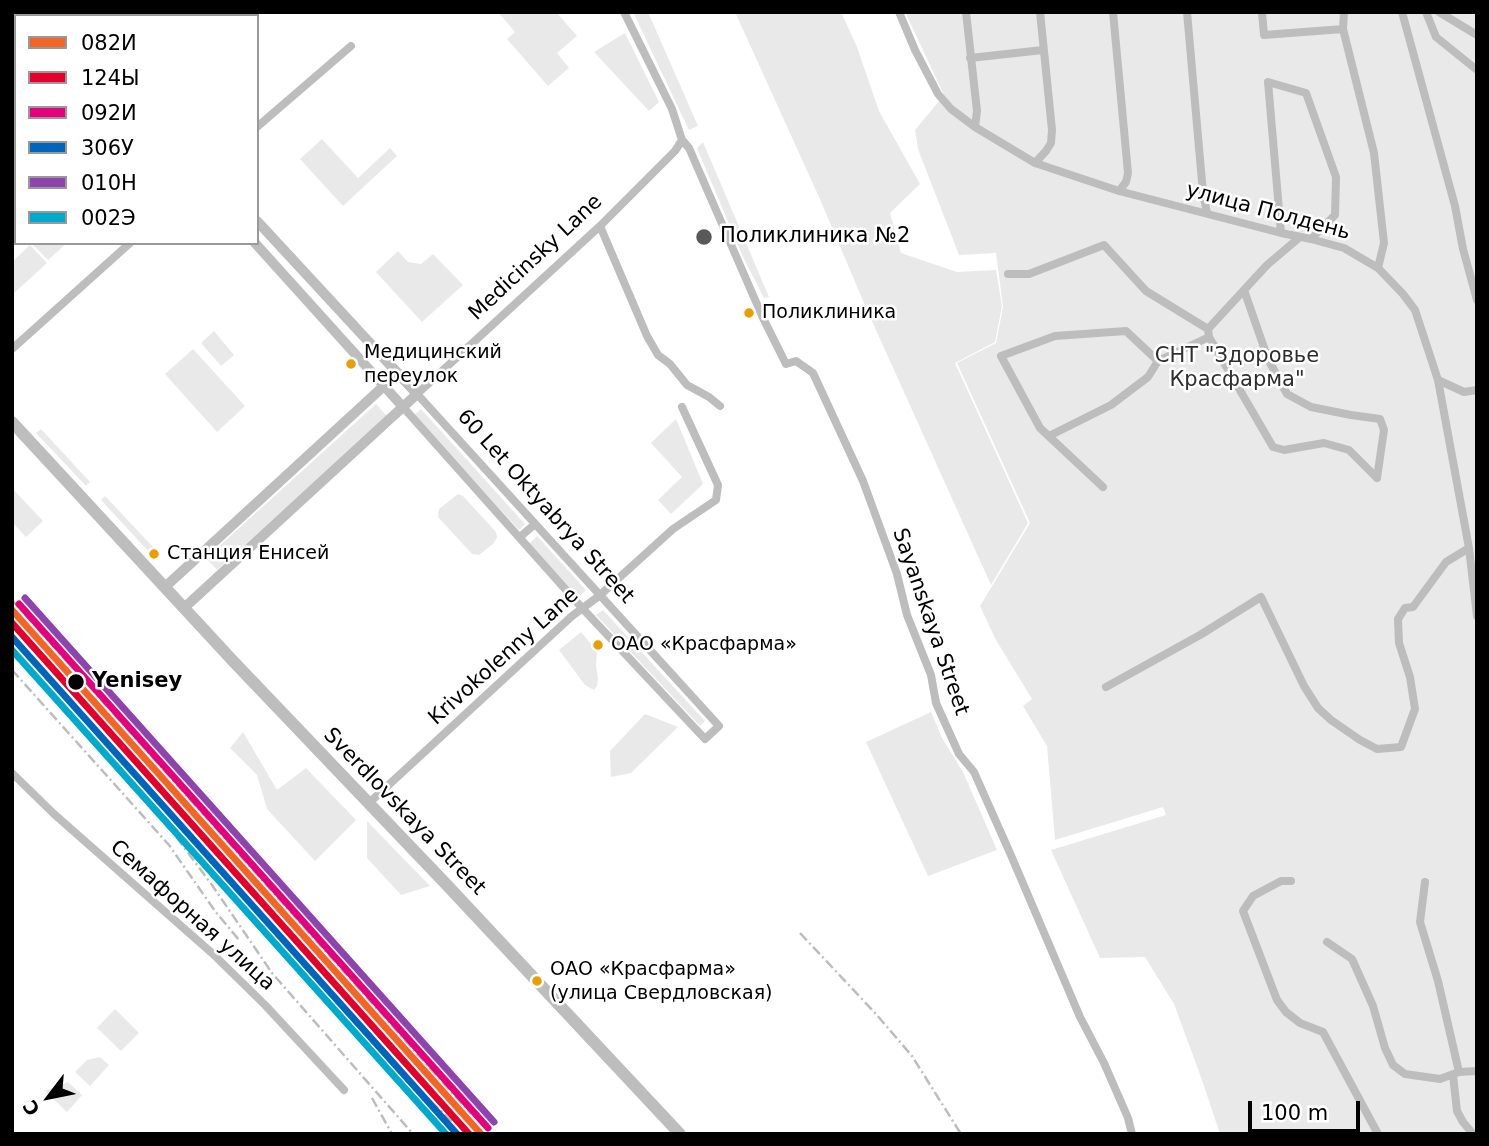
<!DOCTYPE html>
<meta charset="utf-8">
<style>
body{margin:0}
#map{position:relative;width:1489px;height:1146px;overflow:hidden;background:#fff;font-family:"DejaVu Sans",sans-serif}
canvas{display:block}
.frame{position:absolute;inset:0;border:14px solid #000;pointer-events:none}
.legend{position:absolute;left:14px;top:14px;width:245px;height:231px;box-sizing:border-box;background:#fff;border:2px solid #999;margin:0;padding:9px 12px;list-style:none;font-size:21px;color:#000}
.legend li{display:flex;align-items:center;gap:14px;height:35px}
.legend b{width:35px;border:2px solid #999}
.north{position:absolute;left:14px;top:1062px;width:70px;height:70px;-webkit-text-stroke:5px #fff;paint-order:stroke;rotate:238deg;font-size:19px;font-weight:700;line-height:28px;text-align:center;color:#000}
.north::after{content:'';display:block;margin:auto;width:24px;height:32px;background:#000;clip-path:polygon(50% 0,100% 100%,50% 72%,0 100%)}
.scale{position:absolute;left:1248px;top:1101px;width:112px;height:32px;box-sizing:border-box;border:4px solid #000;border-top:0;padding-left:9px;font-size:21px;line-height:24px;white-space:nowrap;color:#000;-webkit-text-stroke:5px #fff;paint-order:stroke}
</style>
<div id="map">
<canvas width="1489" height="1146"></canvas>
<div class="frame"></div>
<ul class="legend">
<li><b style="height:9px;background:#f26522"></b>082И</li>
<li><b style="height:9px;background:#e4002b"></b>124Ы</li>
<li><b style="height:9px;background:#e5007d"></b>092И</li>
<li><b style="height:9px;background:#0065bd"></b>306У</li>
<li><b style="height:9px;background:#8e44ad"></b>010Н</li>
<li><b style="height:9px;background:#00a9ce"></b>002Э</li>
</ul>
<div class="north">С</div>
<div class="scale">100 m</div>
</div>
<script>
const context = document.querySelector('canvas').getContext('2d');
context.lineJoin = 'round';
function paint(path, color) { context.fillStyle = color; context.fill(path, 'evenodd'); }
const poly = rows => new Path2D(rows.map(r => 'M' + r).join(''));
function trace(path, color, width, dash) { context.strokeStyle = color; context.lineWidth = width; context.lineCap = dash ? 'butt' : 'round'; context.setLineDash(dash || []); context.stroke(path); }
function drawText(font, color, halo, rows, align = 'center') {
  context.font = font + ' "DejaVu Sans",sans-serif'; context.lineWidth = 5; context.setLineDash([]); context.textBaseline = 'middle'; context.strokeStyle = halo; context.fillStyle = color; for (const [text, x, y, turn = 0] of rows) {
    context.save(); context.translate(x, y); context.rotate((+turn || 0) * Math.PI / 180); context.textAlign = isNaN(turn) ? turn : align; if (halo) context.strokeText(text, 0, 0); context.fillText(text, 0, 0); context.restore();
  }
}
paint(poly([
 [498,12,556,12,577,36,557,53,569,68,548,86,507,39,515,32],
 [633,12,648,12,698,126,689,130],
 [735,12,841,12,857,47,879,111,920,184,890,213,901,253,957,272,996,270,1002,306,995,342,955,363,1028,523,991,585,867,310,819,197],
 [905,12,1477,12,1477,1134,1220,1134,1202,1080,1174,1004,1145,957,1100,958,1051,850,1166,815,1163,807,1055,840,1047,746,1023,706,1032,699,996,640,980,606,1030,523,957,363,996,343,1003,307,996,253,959,255,918,149,915,130,944,95],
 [625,33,659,102,649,111,594,52],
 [322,139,358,178,390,148,397,156,343,206,300,159],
 [703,142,769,297,764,298,743,257,697,148],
 [31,243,67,243,48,260],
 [30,245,47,263,12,295,12,262],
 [398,251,408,262,421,264,433,254,463,285,422,322,376,272],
 [214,331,234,355,221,366,201,343],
 [193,349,245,406,217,432,165,374],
 [376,404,387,416,217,570,206,558],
 [421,409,525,524,519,530,414,415],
 [676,419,703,484,671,514,658,500,682,477,651,443],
 [41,429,90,482,86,486,36,433],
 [12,488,43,521,26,537,12,522],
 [458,494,463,496,496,532,497,537,494,543,479,555,472,554,438,517,439,509],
 [105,496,154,548,150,553,101,500],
 [537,536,586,590,578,598,529,544],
 [603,610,705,721,700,726,596,615],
 [581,632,597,651,596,666,598,679,597,686,594,690,585,685,559,650],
 [931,712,942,738,963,772,997,850,928,876,866,742],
 [645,714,678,727,631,773,611,777,610,751],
 [243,732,277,790,306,768,356,820,315,861,267,809,257,775,230,748],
 [367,821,430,886,401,895,367,858],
 [115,1009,139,1033,121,1051,97,1028],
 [100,1057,109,1065,90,1086,75,1072,87,1060],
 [68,1082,82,1095,67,1112,45,1091]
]), '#e9e9e9');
trace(poly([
 [624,12,672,109,682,140,689,148,763,318,786,364,796,361,813,373,863,481,897,574,907,615,931,675,936,703,959,754,974,772,1010,853,1080,1017,1104,1063,1128,1118,1132,1134],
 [899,12,915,50,938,94,951,109,975,127,1035,163,1119,191,1281,233,1311,239,1344,248,1378,268,1403,294,1415,310,1438,380,1469,548,1477,616],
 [966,12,977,111,975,127],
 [1113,12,1128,173,1126,182,1119,191],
 [1187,12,1203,193,1207,213],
 [1262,12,1264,35,1343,29],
 [1344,12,1343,29,1374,153,1384,243,1378,268],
 [1402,12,1455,206,1463,249,1477,300],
 [1426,12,1436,37,1477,70],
 [1439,12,1477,35],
 [970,58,1043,50],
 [257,127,351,46],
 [1035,163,1046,151,1051,143,1052,130,1040,12],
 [600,226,647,336,658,355,670,364,687,385,709,397,720,406],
 [1281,233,1268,82,1306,93,1336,177,1335,215,1311,239],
 [1300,237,1267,265,1244,290,1268,359,1287,394,1311,407,1351,415,1380,419,1384,430,1377,478],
 [1008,274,1029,274,1104,245,1146,291,1208,329],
 [1209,337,1273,447,1284,450,1324,443,1349,450,1377,478],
 [12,349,130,243],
 [1438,380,1464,392,1477,390],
 [403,407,583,609,705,739,719,726,417,394,600,226,675,151,682,140],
 [1049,436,1111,405,1148,377,1158,361,1209,337,1208,329,1244,290],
 [1103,487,1040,428,1001,356,1055,336,1126,331,1158,361],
 [520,537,535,524],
 [1106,687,1200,635,1261,597,1304,686,1318,708,1331,720,1360,740,1377,749,1401,747,1415,709,1410,677,1399,643,1398,619,1405,608,1413,607,1446,562,1469,548],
 [12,773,54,814,213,954,265,1005,344,1090],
 [369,803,572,616,599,596,673,529,716,500,718,485,682,407],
 [1291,881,1281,881,1253,896,1243,911,1277,1000,1286,1012,1300,1023,1323,1032,1378,1134],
 [1425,882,1420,922,1438,981,1459,1072],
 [1327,942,1352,959,1373,1006,1385,1048,1393,1065,1405,1074,1440,1079,1459,1072,1477,1071],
 [1453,1075,1457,1111,1463,1122,1473,1134]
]), '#bdbdbd', 8);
trace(poly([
 [55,12,58,16],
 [255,243,403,407],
 [165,587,398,373],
 [184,608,417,394,257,221]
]), '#bdbdbd', 10);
trace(poly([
 [12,422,233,661,445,883,680,1134]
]), '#bdbdbd', 12);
trace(poly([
 [12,600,471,1114],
 [12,653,174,834,212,885,272,973,413,1134],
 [12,670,169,845,215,911,239,940],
 [800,933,876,1014,912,1056,961,1134],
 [303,961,420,1092,455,1124],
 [372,1098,392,1134],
 [461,1113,484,1134]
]), '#bdbdbd', 2.5, [10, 3.5, 2, 3.5]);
trace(poly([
 [12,610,481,1134]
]), '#f26522', 7);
trace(poly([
 [12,623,469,1134]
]), '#e4002b', 7);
trace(poly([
 [19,604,488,1128]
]), '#e5007d', 7);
trace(poly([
 [12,637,457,1134]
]), '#0065bd', 7);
trace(poly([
 [25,598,494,1122]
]), '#8e44ad', 7);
trace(poly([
 [12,650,446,1134]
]), '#00a9ce', 7);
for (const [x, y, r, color] of [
 [704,237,9,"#595959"],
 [749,313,6,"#eb9e00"],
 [351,364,6,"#eb9e00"],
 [154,554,6,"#eb9e00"],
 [598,645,6,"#eb9e00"],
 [76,682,9,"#000"],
 [537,981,6,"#eb9e00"]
]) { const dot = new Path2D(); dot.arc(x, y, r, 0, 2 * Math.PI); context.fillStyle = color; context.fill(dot); trace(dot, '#fff', 2.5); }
drawText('19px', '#000', '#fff', [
 ["Поликлиника",762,313],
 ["Медицинский",364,353],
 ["переулок",364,377],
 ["Станция Енисей",167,554],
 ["ОАО «Красфарма»",611,645],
 ["ОАО «Красфарма»",550,970],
 ["(улица Свердловская)",550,994]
], 'left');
drawText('21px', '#000', '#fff', [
 ["улица Полдень",1268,212,15],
 ["Medicinsky Lane",536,258,-43],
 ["60 Let Oktyabrya Street",545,507,48],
 ["Sayanskaya Street",930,622,71],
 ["Krivokolenny Lane",504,657,-42],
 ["Sverdlovskaya Street",404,812,46],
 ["Семафорная улица",192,916,42]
]);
drawText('21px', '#000', '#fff', [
 ["Поликлиника №2",720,237]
], 'left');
drawText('21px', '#2e2e2e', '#fff', [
 ["СНТ \"Здоровье",1237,357],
 ["Красфарма\"",1237,381]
]);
drawText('bold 21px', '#000', '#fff', [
 ["Yenisey",92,682]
], 'left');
</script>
